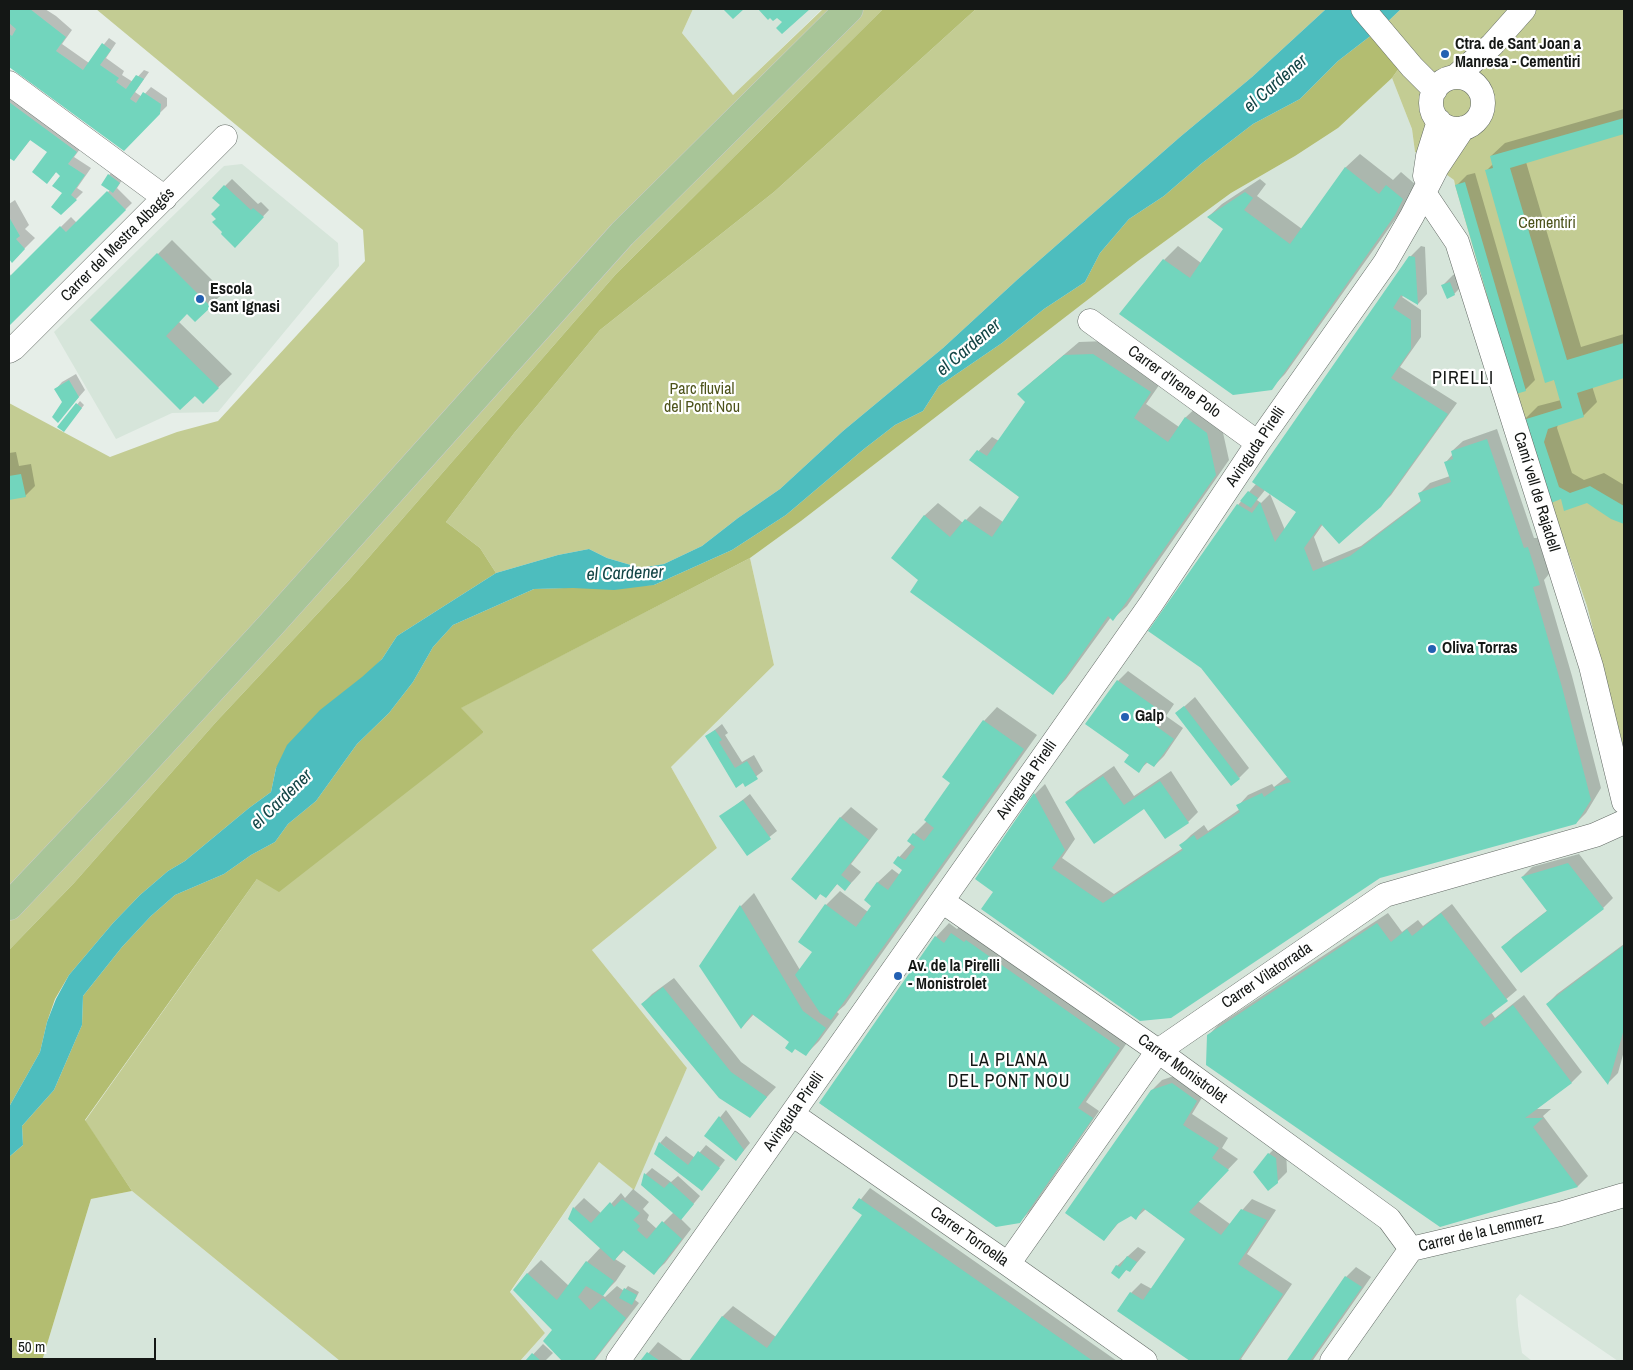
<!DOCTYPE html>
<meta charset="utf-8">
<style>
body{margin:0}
#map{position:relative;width:1633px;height:1370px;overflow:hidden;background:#e6eee8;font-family:"Archivo Narrow",sans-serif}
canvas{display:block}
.frame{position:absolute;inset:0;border:10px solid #141715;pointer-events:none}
.scale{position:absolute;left:10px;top:1338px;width:146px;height:22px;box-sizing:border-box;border:2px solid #141715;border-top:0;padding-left:6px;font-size:15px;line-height:18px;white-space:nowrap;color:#141715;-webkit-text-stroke:4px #fff;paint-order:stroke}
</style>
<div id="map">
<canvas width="1633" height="1370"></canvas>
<div class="frame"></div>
<div class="scale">50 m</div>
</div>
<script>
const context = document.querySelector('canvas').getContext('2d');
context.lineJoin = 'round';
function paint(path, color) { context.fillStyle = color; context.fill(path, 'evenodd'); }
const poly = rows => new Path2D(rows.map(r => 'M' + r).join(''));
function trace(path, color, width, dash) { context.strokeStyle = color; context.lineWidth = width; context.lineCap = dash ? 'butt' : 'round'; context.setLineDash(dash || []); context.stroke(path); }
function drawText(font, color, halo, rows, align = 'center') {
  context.font = font + ' "Archivo Narrow",sans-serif'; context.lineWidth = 4.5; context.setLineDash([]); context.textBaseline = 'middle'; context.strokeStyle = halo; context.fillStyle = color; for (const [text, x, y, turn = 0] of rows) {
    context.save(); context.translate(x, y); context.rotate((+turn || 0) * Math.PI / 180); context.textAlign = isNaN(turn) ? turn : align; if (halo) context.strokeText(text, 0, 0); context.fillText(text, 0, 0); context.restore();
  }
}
paint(poly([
 [693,9,820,9,821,10,733,95,682,33],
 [1392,78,1412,129,1415,152,1454,180,1455,185,1526,431,1587,606,1624,750,1624,1361,1618,1361,1520,1294,1516,1299,1518,1326,1522,1353,1532,1361,520,1361,545,1333,510,1293,599,1162,633,1189,687,1068,592,950,717,848,671,767,774,665,750,558,801,521,1138,261,1231,193,1295,156,1338,128],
 [242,164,338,243,339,266,218,412,172,413,116,439,54,332,224,166],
 [132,1191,340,1361,42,1361,91,1199]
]), '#d6e5da');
paint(poly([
 [96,9,693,9,682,33,733,95,823,9,883,9,616,274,349,580,216,722,74,883,9,950,9,403,110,457,177,432,218,421,365,261,363,230],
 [976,9,1326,9,1252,77,1180,137,1018,279,943,348,843,431,780,489,738,518,702,546,664,564,641,568,607,558,589,549,558,555,496,573,480,548,446,522,515,432,600,330,774,192],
 [1401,9,1624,9,1624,750,1587,606,1526,431,1455,185,1454,180,1415,152,1412,129,1392,78,1407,57,1382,27],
 [750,558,774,665,671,767,717,848,592,950,687,1068,634,1190,599,1162,510,1292,545,1333,520,1361,340,1361,132,1191,85,1121,257,879,484,732,460,708]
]), '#c3cc93');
paint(poly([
 [883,9,976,9,774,192,600,330,515,432,446,522,480,548,496,573,397,636,382,659,276,768,271,792,249,808,185,861,168,871,140,895,113,923,69,975,55,999,47,1022,40,1052,9,1107,9,950,74,883,216,722,349,580,616,274],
 [1382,27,1407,57,1392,78,1338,128,1295,156,1231,193,1138,261,801,521,750,558,461,708,484,732,279,892,257,879,85,1120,132,1191,91,1199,42,1361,9,1361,9,1157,23,1145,22,1126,54,1090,82,1025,83,996,122,947,151,916,175,895,224,874,251,855,275,842,288,824,316,801,357,744,389,713,413,682,433,647,453,625,534,589,654,585,732,550,786,515,864,449,895,425,923,411,939,386,1002,343,1044,309,1085,282,1100,253,1129,219,1164,196,1201,164,1253,124,1300,99,1338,61]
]), '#b3bd71');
paint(poly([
 [1326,9,1401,9,1382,27,1338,61,1300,99,1253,124,1201,164,1164,196,1129,219,1100,253,1085,282,1044,309,1002,343,939,386,923,411,895,425,864,449,786,515,732,550,654,585,614,590,573,588,534,589,453,625,433,647,413,682,389,713,357,744,316,801,288,824,275,842,251,855,224,874,175,895,151,916,122,947,83,996,82,1025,54,1090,22,1126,23,1145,9,1157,9,1107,40,1052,47,1022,56,999,69,975,113,923,140,895,168,871,185,861,249,808,271,792,276,768,287,745,320,710,362,677,382,659,397,636,496,573,558,555,589,549,607,558,641,568,664,564,702,546,738,518,780,489,843,431,943,348,1018,279,1180,137,1252,77]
]), '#4dbdbe');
paint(poly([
 [9,9,45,9,56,16,72,30,62,44,89,63,109,38,116,43,106,58,124,71,122,75,133,82,144,70,149,72,135,92,142,97,151,87,167,98,167,106,123,149,9,66],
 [9,85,83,145,74,157,91,168,77,188,83,192,72,203,63,193,61,175,56,172,53,176,48,152,31,139,14,160,9,156],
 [1624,109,1624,133,1526,162,1581,347,1624,334,1624,377,1592,386,1597,402,1583,416,1558,424,1557,428,1572,473,1584,480,1604,473,1624,485,1624,522,1612,517,1587,502,1562,498,1524,420,1538,406,1561,400,1486,171,1493,164,1491,156,1505,143],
 [1360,154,1393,180,1401,172,1416,185,1409,200,1285,374,1271,388,1164,260,1178,246,1201,263,1225,229,1208,217,1222,204,1260,179,1266,184,1257,196,1302,229,1346,167],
 [112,172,122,180,117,188,132,203,9,324,9,272,11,276,12,275,71,217,77,223,110,190,109,175],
 [1475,173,1535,380,1525,390,1457,185,1467,175],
 [232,179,258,204,261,202,269,210,235,246,224,232,218,218,221,205,213,198],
 [15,200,29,225,25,229,35,238,12,261,9,257,9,204],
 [172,240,224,292,195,321,187,312,178,321,232,374,203,402,92,320],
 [1421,246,1425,247,1427,294,1418,304,1404,295,1402,297,1421,310,1421,337,1400,367,1457,403,1391,495,1380,506,1323,524,1314,537,1323,562,1361,546,1422,500,1420,493,1430,483,1450,476,1446,462,1453,454,1452,451,1463,441,1497,429,1534,538,1538,538,1549,574,1544,580,1572,676,1601,788,1586,813,1576,823,1379,876,1170,1017,977,879,1035,794,1045,784,1075,839,1062,858,1114,894,1183,848,1181,845,1191,835,1204,825,1208,831,1240,809,1238,806,1248,795,1272,784,1274,787,1288,776,1202,667,1150,631,1238,505,1256,484,1410,257],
 [1265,490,1298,512,1285,530,1270,494,1261,503,1257,500],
 [1460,272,1464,284,1454,294,1443,285,1453,275],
 [1107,341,1164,378,1146,404,1179,427,1186,417,1200,404,1220,419,1229,460,1127,606,1113,619,1111,617,1066,679,1053,693,919,579,924,516,938,503,963,523,980,506,1003,522,1021,497,971,459,992,437,999,441,1027,402,1019,394,1033,381,1079,342],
 [76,374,85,390,58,421,64,402,56,389,62,382],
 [80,401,84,405,66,428,59,427],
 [16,452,19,466,31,464,35,486,25,496,9,499,9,453],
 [1128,671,1174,704,1166,716,1183,728,1164,756,1154,766,1148,762,1138,771,1130,755,1118,681],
 [1195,697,1249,768,1239,778,1177,713],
 [997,707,1037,735,845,1005,837,1012,839,1014,819,1041,806,1054,791,1041,754,1014,742,1027,701,966,741,906,754,893,800,970,813,952,826,905,840,891,868,912,873,905,865,900,878,882,892,869,900,875,904,869,894,863,912,843,914,834,927,821,952,783,984,721],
 [722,724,728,733,725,735,742,762,754,755,763,771,745,785,706,737],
 [1114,766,1134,796,1171,771,1198,812,1188,822,1144,807,1067,802,1077,792],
 [750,794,777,831,748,854,721,817],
 [851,807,878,829,851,864,861,872,855,879,845,889,838,883,826,897,821,893,816,898,792,879,841,817],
 [1579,854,1613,898,1603,908,1503,947,1513,937,1548,910,1522,877,1532,867],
 [1452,904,1517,990,1491,1012,1495,1018,1524,995,1582,1072,1572,1082,1536,1109,1551,1109,1543,1116,1588,1176,1578,1186,1441,1226,1208,1036,1218,1025,1388,913,1402,932,1418,920,1423,926],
 [966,920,1133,1034,1086,1102,1099,1111,1030,1211,1020,1221,959,1199,821,1104,821,1103,936,937,949,923,957,929],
 [1624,944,1624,1051,1618,1073,1608,1083,1547,1004,1557,994],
 [674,978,741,1062,776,1087,750,1116,642,1004,652,994],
 [1183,1073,1206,1091,1192,1114,1228,1138,1222,1148,1238,1159,1198,1201,1230,1224,1252,1199,1276,1210,1247,1254,1292,1284,1241,1359,1244,1361,1192,1361,1119,1311,1131,1293,1141,1283,1152,1289,1187,1238,1146,1209,1136,1218,1131,1214,1121,1220,1104,1240,1152,1090,1162,1080],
 [726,1110,750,1143,736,1160,705,1136],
 [666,1136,695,1158,706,1145,725,1160,708,1182,660,1143],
 [1279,1144,1286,1148,1287,1172,1277,1182,1269,1154],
 [652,1168,671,1182,678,1176,700,1196,681,1219,691,1229,665,1263,654,1273,624,1250,615,1259,626,1266,616,1281,602,1295,605,1297,617,1286,624,1291,628,1286,639,1292,635,1300,639,1303,594,1361,564,1361,545,1341,553,1330,515,1290,528,1273,541,1260,569,1286,587,1262,601,1247,574,1208,584,1198,602,1214,621,1193,625,1198,633,1189,649,1202,643,1209,649,1215,647,1220,657,1229,674,1212,642,1185,646,1174],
 [870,1188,1117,1361,690,1361,723,1316,733,1306,776,1337,864,1215,854,1208],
 [1138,1247,1146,1252,1130,1271,1127,1269,1119,1277,1117,1266],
 [1356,1267,1371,1277,1313,1360,1312,1361,1291,1361,1289,1360,1346,1277],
 [658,1342,684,1361,642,1361],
 [543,1344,553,1353,545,1361,527,1361]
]), '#0003');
paint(poly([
 [9,9,30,9,66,37,56,51,83,70,102,43,111,50,100,65,119,78,116,82,126,89,136,75,144,79,130,99,136,103,143,92,161,104,160,114,124,151,9,67,9,34,12,36,16,29,9,23],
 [723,9,744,9,733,19],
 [758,9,810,9,782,34,776,28,782,22,777,18,773,21,770,18,768,20],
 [9,102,77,152,68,164,85,175,71,195,77,200,61,215,51,207,62,193,52,186,60,176,56,172,47,184,32,172,47,152,30,140,14,161,9,158],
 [1624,118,1624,134,1510,168,1567,360,1624,343,1624,378,1577,393,1584,417,1548,429,1544,442,1559,487,1570,493,1590,486,1624,506,1624,524,1611,519,1587,503,1564,511,1561,499,1551,503,1523,420,1562,408,1554,380,1545,383,1485,170,1493,168,1490,156],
 [1345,167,1379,194,1386,185,1403,199,1395,215,1272,390,1233,395,1119,314,1163,259,1190,278,1223,229,1207,217,1245,192,1253,198,1244,210,1290,244],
 [108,174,120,183,113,193,101,185],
 [1465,182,1526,391,1516,394,1455,185],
 [224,185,251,210,253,208,264,217,235,248,221,234,222,232,212,222,216,219,211,214,220,205,212,198],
 [107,191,126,210,9,326,9,277,60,226,66,232],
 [9,217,20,236,16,239,25,249,12,263,9,259],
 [157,253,211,307,195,322,187,314,166,336,219,388,203,404,195,396,180,410,90,320],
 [1409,256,1415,257,1418,305,1401,295,1393,308,1411,320,1411,349,1391,378,1448,414,1381,507,1339,544,1321,524,1304,548,1313,571,1350,556,1421,502,1418,493,1451,482,1444,462,1453,459,1451,451,1487,439,1524,548,1528,547,1540,585,1533,587,1562,687,1591,800,1576,824,1380,878,1171,1018,1140,1021,981,909,993,892,975,879,1034,793,1065,850,1052,868,1103,903,1183,850,1179,845,1194,835,1197,840,1240,812,1236,805,1262,793,1264,797,1276,789,1274,787,1291,782,1201,668,1148,631,1237,504,1252,513,1260,502,1275,542,1296,512,1252,482],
 [1450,282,1455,295,1447,299,1441,285],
 [1093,354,1151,392,1134,418,1168,442,1185,417,1207,433,1216,475,1113,621,1108,616,1053,695,910,592,918,580,891,558,924,515,950,537,965,519,992,537,1019,497,969,460,977,450,987,456,1025,402,1017,394,1064,355],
 [69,380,79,397,58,423,52,417,62,402,54,389],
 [76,403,82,408,64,432,57,427],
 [21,474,26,497,9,500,9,476],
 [1248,491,1258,498,1251,508,1240,501],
 [1117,680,1165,714,1156,726,1174,739,1154,767,1146,762,1139,773,1124,762,1129,755,1085,724],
 [1184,706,1240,779,1231,786,1175,713],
 [983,720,1024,749,831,1020,820,1013,795,975,812,952,798,942,825,904,856,927,871,906,864,900,877,882,888,890,902,870,893,863,898,856,905,860,915,847,907,841,913,833,924,841,934,828,924,820,950,783,942,777],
 [715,730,722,740,719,742,735,768,747,761,758,779,745,787,743,783,736,788,705,736],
 [1103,776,1124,805,1160,781,1189,823,1165,839,1144,809,1094,844,1065,802],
 [743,800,771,839,747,856,719,816],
 [840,817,869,840,841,875,851,883,845,891,837,884,826,898,820,894,816,900,791,879],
 [1568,863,1604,909,1521,973,1501,947,1547,911,1521,877],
 [740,905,803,1011,826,1028,806,1056,795,1049,792,1053,785,1048,789,1042,752,1014,741,1029,699,966],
 [1441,913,1508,1001,1480,1022,1484,1027,1513,1005,1572,1083,1525,1118,1543,1118,1533,1127,1578,1187,1440,1227,1206,1065,1207,1035,1377,923,1391,942,1407,929,1412,936],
 [951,933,964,942,966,940,1120,1048,1078,1108,1093,1118,1020,1223,996,1227,819,1103,935,936,944,943],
 [1624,945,1624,1029,1608,1085,1546,1004],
 [663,987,731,1072,767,1097,750,1118,719,1098,641,1004],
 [1172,1083,1197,1101,1183,1125,1219,1148,1212,1158,1229,1170,1189,1212,1221,1235,1241,1209,1267,1220,1238,1264,1283,1294,1238,1361,1190,1361,1117,1311,1130,1292,1143,1300,1185,1239,1143,1208,1136,1220,1131,1216,1117,1224,1104,1241,1065,1213,1151,1090],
 [719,1116,744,1150,736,1161,704,1136],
 [659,1142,688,1165,698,1151,720,1168,702,1191,654,1154],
 [1268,1153,1276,1158,1278,1183,1268,1191,1253,1172],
 [644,1173,664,1188,670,1182,694,1204,681,1220,641,1185],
 [859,1198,1093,1361,689,1361,722,1316,767,1348,862,1215,852,1208],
 [622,1199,640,1213,633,1220,640,1226,637,1230,647,1239,662,1221,682,1239,654,1275,623,1250,614,1261,568,1219,573,1207,591,1223,610,1202,614,1207],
 [1127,1256,1137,1262,1130,1272,1126,1270,1119,1279,1111,1273,1116,1265,1120,1267],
 [586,1261,614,1281,603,1296,586,1286,578,1297,590,1310,603,1298,626,1318,593,1361,562,1361,543,1341,552,1330,513,1290,527,1273,557,1300],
 [1345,1276,1362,1287,1310,1361,1289,1361,1287,1360],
 [624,1288,637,1295,632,1305,619,1298],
 [647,1352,660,1361,640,1361],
 [532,1353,541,1361,525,1361]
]), '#72d5bd');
const minor = poly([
 [1363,9,1412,67,1435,90],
 [1455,77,1492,45,1524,9],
 '1431 103a26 26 0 1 1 52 0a26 26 0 1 1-52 0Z',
 [9,83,165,198],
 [1425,176,1428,156,1439,121],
 [1424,193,1457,242,1591,666,1624,802],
 [1090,321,1258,443],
 [9,351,14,348,225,137],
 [942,901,1158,1051,1389,1219,1411,1249],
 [792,1114,1008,1264,1145,1361],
 [1008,1264,1158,1051,1385,895,1595,835,1624,822],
 [618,1361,1151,604,1258,443,1385,263,1412,216,1437,167,1463,128],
 [1332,1361,1411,1249,1560,1214,1624,1195]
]);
const major = poly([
 [9,906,118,791,270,626,622,234,849,9]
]);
trace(minor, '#646b66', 25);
trace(major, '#cbcccc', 29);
trace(minor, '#fff', 24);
trace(major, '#a8c598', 28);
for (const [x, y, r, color] of [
 [1445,54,5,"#2360b2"],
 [200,299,5,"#2360b2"],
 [1432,649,5,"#2360b2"],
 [1125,717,5,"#2360b2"],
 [898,976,5,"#2360b2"]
]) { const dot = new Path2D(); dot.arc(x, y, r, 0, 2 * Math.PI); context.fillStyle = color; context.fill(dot); trace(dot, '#fff', 2); }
drawText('bold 16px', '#141715', '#fff', [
 ["Ctra. de Sant Joan a",1455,45],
 ["Manresa - Cementiri",1455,63],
 ["Escola",210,290],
 ["Sant Ignasi",210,308],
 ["Oliva Torras",1442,649],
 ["Galp",1135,717],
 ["Av. de la Pirelli",908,967],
 ["- Monistrolet",908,985]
], 'left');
drawText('16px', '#4d531b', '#fff', [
 ["Cementiri",1547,224],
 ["Parc fluvial",702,390],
 ["del Pont Nou",702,408]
]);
drawText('16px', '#141715', '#fff', [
 ["Carrer del Mestra Albagés",118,245,-45],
 ["Carrer d'Irene Polo",1174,382,36],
 ["Avinguda Pirelli",1256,447,-56],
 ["Camí vell de Rajadell",1536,492,73],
 ["Avinguda Pirelli",1027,780,-55],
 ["Carrer Vilatorrada",1267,976,-34],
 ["Carrer Monistrolet",1182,1069,36],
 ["Avinguda Pirelli",794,1112,-55],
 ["Carrer de la Lemmerz",1481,1233,-13],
 ["Carrer Torroella",969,1237,35]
]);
drawText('italic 18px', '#134546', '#fff', [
 ["el Cardener",1276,84,-41],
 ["el Cardener",969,348,-40],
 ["el Cardener",625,574,-2],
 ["el Cardener",282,800,-44]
]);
context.letterSpacing = '1px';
drawText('18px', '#141715', '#fff', [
 ["PIRELLI",1463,379],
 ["LA PLANA",1009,1061],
 ["DEL PONT NOU",1009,1082]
]);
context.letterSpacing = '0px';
</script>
